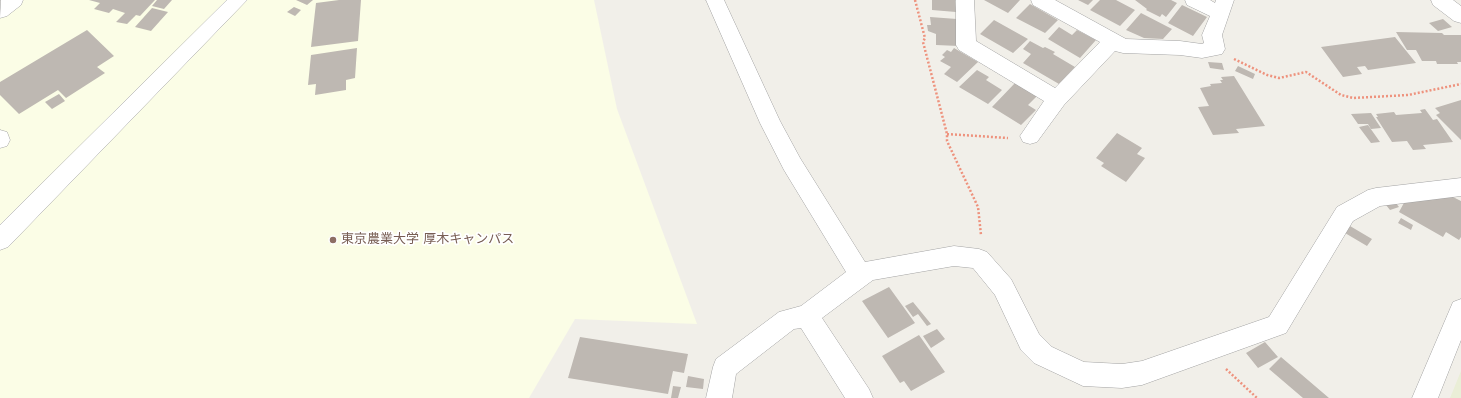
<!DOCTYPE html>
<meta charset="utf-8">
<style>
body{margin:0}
canvas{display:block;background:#f1efe9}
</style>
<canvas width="1461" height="398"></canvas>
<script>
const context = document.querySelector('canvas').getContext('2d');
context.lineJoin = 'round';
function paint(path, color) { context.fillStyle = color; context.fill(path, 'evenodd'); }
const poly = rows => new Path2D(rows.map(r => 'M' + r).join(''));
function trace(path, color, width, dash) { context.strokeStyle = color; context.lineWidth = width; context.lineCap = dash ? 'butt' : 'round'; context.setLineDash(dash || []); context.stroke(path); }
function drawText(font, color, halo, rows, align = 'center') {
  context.font = font + ' "DejaVu Sans","Noto Sans JP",sans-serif'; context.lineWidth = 3.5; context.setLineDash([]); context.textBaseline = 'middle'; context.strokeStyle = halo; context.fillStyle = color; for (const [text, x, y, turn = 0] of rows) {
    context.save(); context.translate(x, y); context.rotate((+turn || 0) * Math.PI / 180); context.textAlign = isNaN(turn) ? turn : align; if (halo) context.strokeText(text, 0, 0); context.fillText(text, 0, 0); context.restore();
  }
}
paint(poly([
 [21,0,594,0,617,109,697,324,575,319,529,398,0,398,0,148,10,138,0,130,0,16]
]), '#fbfde6');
paint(poly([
 [1461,371,1461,398,1450,398]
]), '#eaeed7');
paint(poly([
 [89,0,155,0,140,16,136,15,127,24,116,22,125,13,113,9,109,13,94,9,100,3],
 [157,0,172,0,164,9,152,6],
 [296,0,313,0,307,5],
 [339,0,361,0,358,41,311,47,316,3],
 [932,0,955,0,956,12,932,10],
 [984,0,1020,0,1008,13],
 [1078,0,1093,0,1088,5],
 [1100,0,1116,0,1135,10,1120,26,1090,10],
 [1135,0,1171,0,1177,3,1166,17,1162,14,1160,17,1146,10,1147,9],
 [1030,4,1058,20,1045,33,1016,18],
 [1182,5,1207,17,1193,36,1168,23],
 [294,7,301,10,295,16,287,12],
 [152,8,168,12,151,31,135,27],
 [1141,13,1172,29,1163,39,1144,38,1126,30],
 [930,17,957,19,959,46,936,45,936,34,928,31,927,25,931,25],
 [1443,19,1452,27,1438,31,1429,23],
 [994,20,1028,39,1013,53,980,34],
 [1059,27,1072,35,1077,30,1096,40,1080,58,1048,39],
 [87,30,114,56,97,67,105,73,66,98,58,90,19,114,0,95,0,82],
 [1396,32,1442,33,1444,35,1461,35,1461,62,1457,62,1458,64,1437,64,1436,61,1422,61,1416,50,1407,50],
 [1395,37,1416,63,1368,70,1365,66,1357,67,1362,74,1343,77,1321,47],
 [1030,41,1043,48,1045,47,1055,52,1053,54,1075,67,1059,84,1023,63,1031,54,1023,49],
 [357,48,355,78,346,80,346,90,315,95,316,84,308,85,311,55],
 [954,48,978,62,957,82,944,74,951,67,940,61,945,57,942,55,947,50,951,52],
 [1208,62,1222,63,1224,70,1210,68],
 [1238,66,1255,74,1253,79,1235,71],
 [977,70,989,77,986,80,1002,90,988,104,959,87],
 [1234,76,1265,126,1236,129,1239,133,1213,135,1198,107,1209,106,1200,88,1211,86,1210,84,1222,83,1220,80,1223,80,1221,77],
 [1015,83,1037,96,1028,105,1036,110,1021,125,992,107],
 [59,94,65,101,52,109,45,102],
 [1461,100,1461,140,1436,115,1440,113,1435,108],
 [1425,109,1433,120,1437,119,1453,142,1423,145,1426,149,1413,150,1407,141,1392,142,1376,117,1378,117,1376,114,1394,112,1396,115,1422,113,1420,110],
 [1371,113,1381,128,1371,129,1368,124,1358,124,1351,114],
 [1368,125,1380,142,1371,143,1359,127],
 [1117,133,1142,148,1137,154,1145,158,1126,182,1101,166,1104,163,1096,158],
 [1447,194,1461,201,1461,237,1459,240,1446,232,1443,237,1399,212,1405,201],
 [1395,202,1399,207,1390,210,1386,205],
 [1401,218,1413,225,1411,230,1398,223],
 [1350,226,1372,239,1367,246,1345,233],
 [889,287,915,323,888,338,862,301],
 [913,302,931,324,927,326,918,314,913,317,905,306],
 [937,329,945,339,931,348,923,336],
 [919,335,945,372,911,391,904,381,900,383,882,356],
 [580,337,688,354,684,373,673,371,668,394,568,378],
 [1265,342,1278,357,1258,368,1246,353],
 [1281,357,1329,398,1303,398,1269,369],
 [688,376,704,379,703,389,686,387],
 [673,386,681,387,678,398,671,398]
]), '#beb8b2');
const minor = poly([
 [1,0,23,0,21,5,7,16,0,18,1,0],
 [227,0,247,0,8,247,0,250,0,225,227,0],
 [706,0,724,0,780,121,800,158,865,262,954,246,979,249,987,252,1011,279,1039,334,1052,347,1084,362,1122,364,1142,361,1269,317,1337,207,1368,190,1376,188,1461,178,1461,196,1380,206,1353,221,1286,333,1142,385,1122,388,1083,386,1034,363,1021,350,995,295,973,268,954,266,873,280,822,318,869,389,873,398,845,398,801,328,794,329,736,374,732,398,706,398,713,367,716,359,779,312,801,306,846,272,784,170,760,123,706,0],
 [956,0,974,0,976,41,1055,88,1100,42,1033,5,1031,0,1055,0,1126,39,1180,41,1202,44,1204,43,1202,35,1210,16,1187,5,1185,0,1210,0,1215,3,1216,0,1234,0,1222,35,1225,49,1222,54,1202,58,1180,55,1123,53,1115,51,1064,105,1037,142,1030,144,1023,142,1020,136,1044,101,959,50,956,45,956,0],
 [1431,0,1453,0,1461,6,1461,23,1454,21,1433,5,1431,0],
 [0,130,7,132,10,140,7,146,0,148,0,130],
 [1461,299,1461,340,1438,398,1412,398,1453,302,1461,299]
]);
trace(minor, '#a3a3a3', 1);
trace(poly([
 [915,0,925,38,923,42,947,134,947,141,978,207,981,235],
 [1234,59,1267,75,1279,78,1306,72,1341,95,1353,98,1408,95,1461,84],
 [947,134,1008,138],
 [1226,369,1257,398]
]), '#ee927d', 2.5, [2, 2]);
paint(minor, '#fff');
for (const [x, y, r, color] of [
 [333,240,4,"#8d6e63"]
]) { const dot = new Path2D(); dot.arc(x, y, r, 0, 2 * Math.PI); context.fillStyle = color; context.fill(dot); trace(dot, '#fff', 1.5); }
drawText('13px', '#785e54', '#fff', [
 ["東京農業大学 厚木キャンパス",341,240]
], 'left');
</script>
